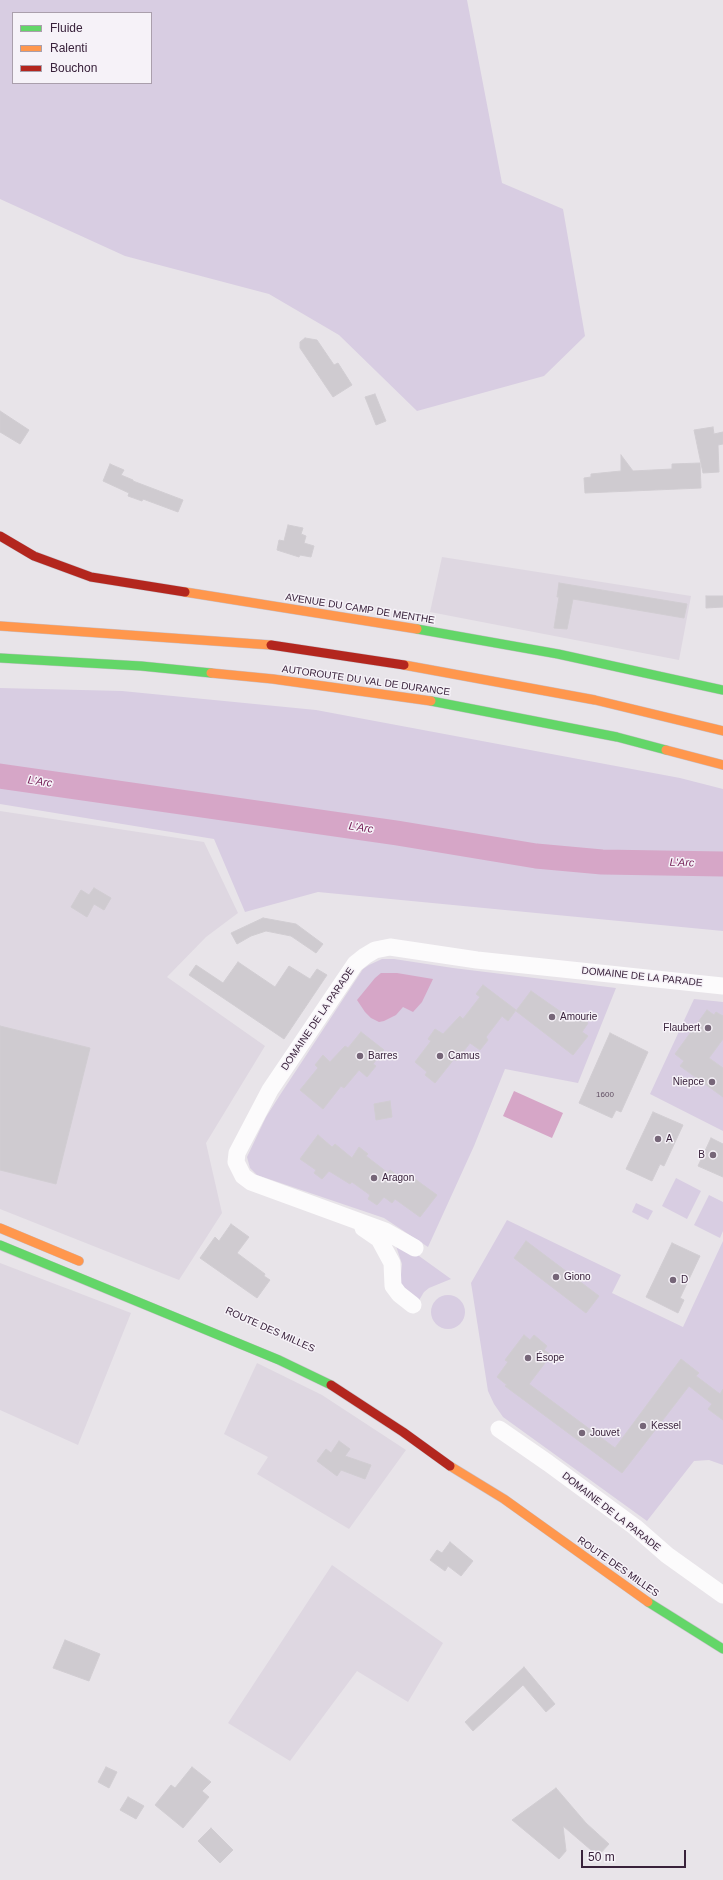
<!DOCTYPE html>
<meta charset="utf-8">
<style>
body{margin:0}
#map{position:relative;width:723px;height:1880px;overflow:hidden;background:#e8e4e9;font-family:Arial,sans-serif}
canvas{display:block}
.legend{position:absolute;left:12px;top:12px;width:140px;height:72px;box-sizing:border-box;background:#f6f2f8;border:1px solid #aa9fac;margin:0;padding:5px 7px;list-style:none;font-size:12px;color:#39223b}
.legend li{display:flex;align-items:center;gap:8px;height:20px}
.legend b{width:20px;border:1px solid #aa9fac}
.scale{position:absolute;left:581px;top:1850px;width:105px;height:18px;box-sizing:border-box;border:2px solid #39223b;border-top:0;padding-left:5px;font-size:12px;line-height:14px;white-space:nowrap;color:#39223b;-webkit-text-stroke:3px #f6f2f8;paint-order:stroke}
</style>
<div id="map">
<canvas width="723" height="1880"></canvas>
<ul class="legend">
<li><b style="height:5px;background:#63d668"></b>Fluide</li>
<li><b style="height:5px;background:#ff974d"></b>Ralenti</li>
<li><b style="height:5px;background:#b3261e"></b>Bouchon</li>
</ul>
<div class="scale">50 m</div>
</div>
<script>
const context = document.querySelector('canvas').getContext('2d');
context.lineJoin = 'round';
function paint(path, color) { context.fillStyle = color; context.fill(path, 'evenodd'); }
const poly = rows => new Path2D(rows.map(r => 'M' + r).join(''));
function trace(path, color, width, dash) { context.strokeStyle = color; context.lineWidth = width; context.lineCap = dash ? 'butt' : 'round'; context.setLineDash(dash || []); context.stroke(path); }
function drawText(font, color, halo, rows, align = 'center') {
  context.font = font + ' Arial,sans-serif'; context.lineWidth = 3; context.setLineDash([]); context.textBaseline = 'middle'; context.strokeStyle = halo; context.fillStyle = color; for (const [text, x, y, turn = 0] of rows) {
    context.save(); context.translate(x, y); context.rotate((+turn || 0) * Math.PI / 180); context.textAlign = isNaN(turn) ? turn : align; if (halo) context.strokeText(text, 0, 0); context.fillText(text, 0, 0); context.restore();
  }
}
paint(poly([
 [442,557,691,596,679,660,430,612],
 [0,811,204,842,238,913,206,937,167,977,265,1046,206,1143,222,1213,179,1280,0,1209],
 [0,1263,131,1313,78,1445,0,1410],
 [257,1363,322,1395,406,1450,349,1529,257,1474,268,1457,224,1434],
 [332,1565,443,1643,408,1702,357,1671,290,1761,228,1723]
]), '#ded7e1');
paint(poly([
 [0,0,467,0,502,183,563,209,585,336,544,376,417,411,339,335,269,294,125,256,0,199],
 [13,13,151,13,151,83,13,83],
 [0,688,122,691,316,710,680,778,723,789,723,931,318,892,245,912,214,839,0,804],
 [382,959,394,959,453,968,616,988,578,1083,505,1069,474,1146,428,1247,384,1218,257,1175,250,1168,247,1157,266,1117,280,1095,363,969,369,965],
 [694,999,723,1002,723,1131,650,1094],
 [676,1178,701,1191,687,1219,662,1206],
 [709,1195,723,1202,723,1231,720,1238,694,1225],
 [636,1203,653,1211,648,1220,632,1212],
 [507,1220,621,1275,612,1293,683,1327,723,1241,723,1465,709,1460,694,1461,647,1521,503,1417,494,1404,488,1391,471,1283],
 [401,1243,451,1279,429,1288,424,1292,418,1302,400,1286,402,1264,396,1246],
 '431 1312a17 17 0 1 1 34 0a17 17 0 1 1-34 0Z'
]), '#d8cde2');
paint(poly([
 [381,973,397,973,433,979,422,1002,413,1012,403,1007,396,1015,384,1021,379,1022,371,1018,365,1012,357,1000,375,978],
 [514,1091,563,1113,552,1138,503,1116]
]), '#d6a6c7');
trace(poly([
 [0,776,397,833,536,856,602,862,723,864]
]), '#d6a6c7', 25);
const building = poly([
 [305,338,317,340,334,365,338,363,352,385,333,397,300,348,300,342,305,338],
 [375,394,386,421,376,425,365,397,375,394],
 [0,411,29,430,20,444,0,432,0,411],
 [713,427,714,434,723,432,723,444,718,445,719,472,703,473,694,430,713,427],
 [621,455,633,471,672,469,672,464,700,463,701,488,585,493,584,478,591,477,591,474,621,471,621,455],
 [110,464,124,470,121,475,133,480,133,481,183,500,178,512,143,499,142,501,128,496,129,493,103,481,110,464],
 [288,525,303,528,301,534,306,536,304,543,314,546,311,557,300,555,299,557,277,550,279,540,284,541,288,525],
 [559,583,687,604,684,618,573,599,567,629,554,628,559,597,557,597,559,583],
 [706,596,723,596,723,607,706,608,706,596],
 [94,888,111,898,104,910,94,904,87,917,71,907,81,890,89,895,94,888],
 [263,918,296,924,323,944,316,953,291,936,266,931,251,936,237,944,231,933,263,918],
 [238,962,275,987,289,966,310,979,317,969,327,975,284,1039,189,975,196,965,223,983,238,962],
 [483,985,516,1010,508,1021,502,1016,486,1037,488,1040,480,1050,470,1043,456,1061,454,1059,435,1083,425,1075,427,1072,415,1062,431,1041,428,1039,435,1029,443,1034,460,1016,463,1019,480,997,476,994,483,985],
 [531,991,571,1019,575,1013,588,1023,582,1032,588,1036,573,1055,516,1011,531,991],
 [707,1010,714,1015,716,1012,723,1016,723,1039,709,1058,723,1068,723,1097,680,1066,684,1061,675,1054,707,1010],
 [0,1026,90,1048,56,1184,0,1170,0,1026],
 [361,1032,384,1050,373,1064,376,1066,367,1077,359,1070,344,1088,341,1086,323,1109,300,1090,318,1068,315,1065,323,1055,330,1062,345,1046,348,1048,361,1032],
 [610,1033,648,1052,621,1112,616,1110,612,1118,579,1103,610,1033],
 [390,1101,392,1117,376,1120,374,1104,390,1101],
 [653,1112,683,1125,664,1166,660,1164,652,1181,626,1169,653,1112],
 [318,1135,332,1147,335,1144,352,1158,359,1147,368,1154,366,1156,388,1173,390,1170,404,1180,408,1174,437,1195,420,1217,395,1199,392,1203,384,1197,377,1205,368,1199,370,1195,352,1182,350,1184,329,1171,322,1179,314,1173,316,1170,300,1159,318,1135],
 [711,1138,723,1144,723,1177,698,1166,711,1138],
 [231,1224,249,1237,237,1253,265,1274,264,1276,270,1280,257,1298,200,1258,215,1237,219,1241,231,1224],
 [526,1241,599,1296,586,1313,514,1258,526,1241],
 [672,1243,700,1256,680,1298,684,1300,678,1313,646,1297,672,1243],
 [524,1335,530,1340,534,1335,547,1346,544,1350,551,1355,529,1384,615,1448,681,1359,699,1373,696,1376,720,1394,723,1389,723,1420,708,1409,712,1404,689,1386,622,1473,505,1386,507,1385,497,1377,508,1362,505,1360,524,1335],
 [339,1441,350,1449,345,1456,371,1465,365,1479,341,1470,337,1476,317,1461,326,1449,331,1453,339,1441],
 [450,1542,473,1561,461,1576,448,1566,445,1571,430,1560,437,1550,442,1553,450,1542],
 [65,1640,100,1654,89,1681,53,1668,65,1640],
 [524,1667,555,1704,546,1712,523,1685,473,1731,465,1722,524,1667],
 [106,1767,117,1772,109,1788,98,1782,106,1767],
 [192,1767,211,1782,202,1791,209,1797,183,1828,155,1805,171,1785,175,1788,192,1767],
 [556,1788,586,1823,609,1844,598,1856,563,1826,566,1851,559,1859,512,1820,556,1788],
 [128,1797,144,1806,136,1819,120,1810,128,1797],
 [211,1828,233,1850,220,1863,198,1841,211,1828]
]);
paint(building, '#cfcbd0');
trace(building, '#d1cdd2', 1);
const fast = poly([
 [417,629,558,654,723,690],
 [0,658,141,666,211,673],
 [431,701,617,737,666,750],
 [0,1245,279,1360,331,1385],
 [648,1602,723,1649]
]);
const slow = poly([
 [185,592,417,629],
 [0,626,271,645],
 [404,665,595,700,723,731],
 [211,673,273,679,431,701],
 [666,750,723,765],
 [0,1228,79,1261],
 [450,1466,504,1499,648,1602]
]);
const jam = poly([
 [0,536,34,556,91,577,185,592],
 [271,645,404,665],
 [331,1385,403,1432,450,1466]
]);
trace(fast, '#c7c0c9', 10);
trace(slow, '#c7c0c9', 10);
trace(jam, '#c7c0c9', 10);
trace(poly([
 [363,1228,379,1239,392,1263,393,1286,399,1294,413,1305],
 [415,1248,385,1231,251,1182,243,1176,236,1162,237,1153,270,1090,355,964,365,956,375,950,390,947,477,960,723,986],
 [499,1429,548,1463,635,1527,667,1555,723,1595]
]), '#fcfbfc', 17);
trace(fast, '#63d668', 9);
trace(slow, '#ff974d', 9);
trace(jam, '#b3261e', 9);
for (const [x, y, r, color] of [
 [552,1017,4,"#766678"],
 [708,1028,4,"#766678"],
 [360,1056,4,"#766678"],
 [440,1056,4,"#766678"],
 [712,1082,4,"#766678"],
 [658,1139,4,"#766678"],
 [713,1155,4,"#766678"],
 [374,1178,4,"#766678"],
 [556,1277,4,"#766678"],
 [673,1280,4,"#766678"],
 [528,1358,4,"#766678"],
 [643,1426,4,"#766678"],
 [582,1433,4,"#766678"]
]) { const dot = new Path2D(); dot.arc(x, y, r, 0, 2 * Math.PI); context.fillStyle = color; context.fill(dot); trace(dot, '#f6f2f8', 1.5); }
drawText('8px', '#604e62', null, [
 ["1600",605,1095]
]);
drawText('10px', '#39223b', '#f6f2f8', [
 ["AVENUE DU CAMP DE MENTHE",360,609,9],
 ["AUTOROUTE DU VAL DE DURANCE",366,681,8],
 ["DOMAINE DE LA PARADE",642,977,6],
 ["DOMAINE DE LA PARADE",318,1019,-56],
 ["ROUTE DES MILLES",270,1330,24],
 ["DOMAINE DE LA PARADE",611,1512,38],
 ["ROUTE DES MILLES",618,1567,35]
]);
drawText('10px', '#39223b', '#f6f2f8', [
 ["Amourie",560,1017],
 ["Flaubert",700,1028,"right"],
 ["Barres",368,1056],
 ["Camus",448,1056],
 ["Niepce",704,1082,"right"],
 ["A",666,1139],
 ["B",705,1155,"right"],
 ["Aragon",382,1178],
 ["Giono",564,1277],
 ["D",681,1280],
 ["Ésope",536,1358],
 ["Kessel",651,1426],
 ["Jouvet",590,1433]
], 'left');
drawText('italic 11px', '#751f57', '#f6f2f8', [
 ["L'Arc",40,782,8],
 ["L'Arc",361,828,8],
 ["L'Arc",682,863,1]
]);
</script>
